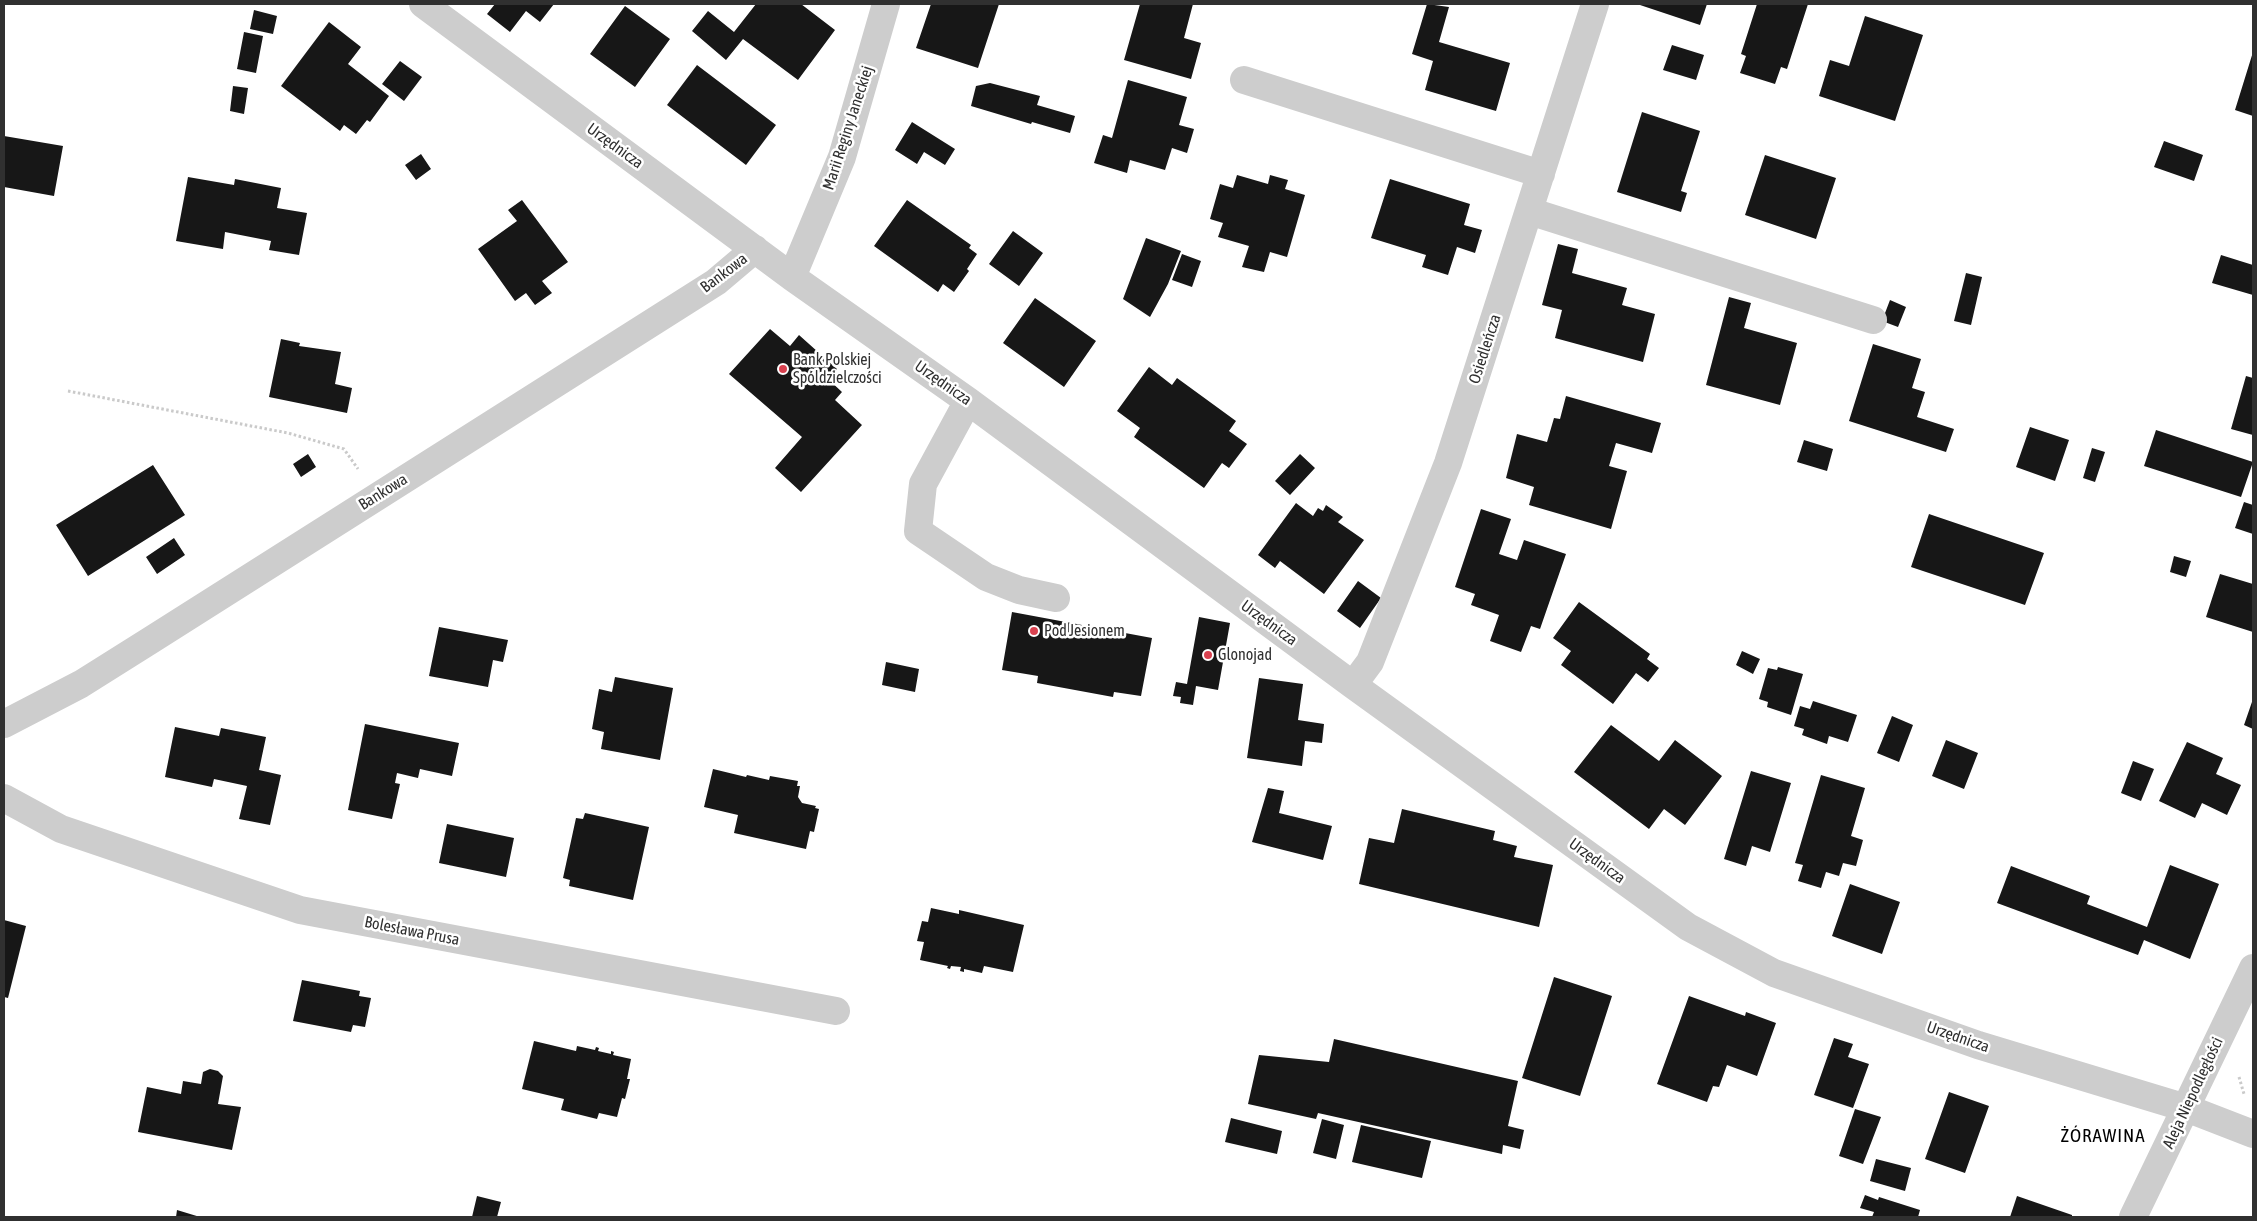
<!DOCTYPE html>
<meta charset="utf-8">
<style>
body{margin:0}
#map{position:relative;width:2257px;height:1221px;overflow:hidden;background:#fff;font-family:"Asap Condensed",sans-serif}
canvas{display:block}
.frame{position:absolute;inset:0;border:5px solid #303030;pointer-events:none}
</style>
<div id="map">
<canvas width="2257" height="1221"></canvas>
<div class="frame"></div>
</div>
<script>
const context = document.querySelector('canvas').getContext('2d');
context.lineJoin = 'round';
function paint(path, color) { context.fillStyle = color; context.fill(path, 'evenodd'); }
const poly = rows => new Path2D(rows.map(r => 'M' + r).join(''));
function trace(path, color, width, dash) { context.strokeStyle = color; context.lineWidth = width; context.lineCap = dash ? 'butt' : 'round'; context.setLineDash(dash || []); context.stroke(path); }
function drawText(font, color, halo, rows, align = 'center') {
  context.font = font + ' "Asap Condensed",sans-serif'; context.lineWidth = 5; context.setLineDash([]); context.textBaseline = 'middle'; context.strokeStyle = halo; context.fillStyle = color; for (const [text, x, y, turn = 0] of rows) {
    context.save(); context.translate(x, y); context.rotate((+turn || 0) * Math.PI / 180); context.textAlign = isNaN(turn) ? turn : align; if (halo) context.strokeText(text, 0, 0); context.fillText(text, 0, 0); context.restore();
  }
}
paint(poly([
 [495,4,554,4,540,22,526,11,510,32,487,14],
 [756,4,801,4,835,30,798,80,743,39,726,60,692,31,708,11,734,32],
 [931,4,999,4,978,68,916,48],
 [1140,4,1193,4,1184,38,1201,43,1191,79,1124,60],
 [1427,4,1449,7,1439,42,1510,63,1496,111,1425,90,1433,61,1412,54],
 [1641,4,1707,4,1700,25,1640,5],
 [1757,4,1808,4,1787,69,1781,67,1775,84,1740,73,1746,56,1741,54],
 [625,6,670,39,635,87,590,54],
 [254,10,277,16,273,34,250,29],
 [1865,16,1923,35,1895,121,1819,96,1830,60,1849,66],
 [329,22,361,47,348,64,389,96,370,122,367,120,356,134,344,125,340,131,281,86],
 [244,32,263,36,256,73,237,69],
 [1672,45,1704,55,1696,80,1663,70],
 [2253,52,2253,116,2235,110],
 [400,61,422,77,404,101,382,84],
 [697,65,776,125,746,165,667,105],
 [1128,80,1187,97,1179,125,1194,129,1187,153,1172,148,1165,170,1130,160,1127,173,1094,163,1103,135,1112,138],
 [990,83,1040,96,1037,105,1075,116,1070,133,1032,122,1031,124,971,106,976,86],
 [233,86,248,88,244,114,230,111],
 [1642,112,1700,131,1681,191,1687,193,1681,212,1617,192],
 [912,122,955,149,945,165,924,152,917,164,895,150],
 [4,136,63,146,54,196,4,187],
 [2164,141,2203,155,2194,181,2154,167],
 [421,154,431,169,416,180,405,165],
 [1765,155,1836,178,1816,239,1745,215],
 [1237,175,1268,184,1270,175,1288,180,1285,189,1305,195,1287,257,1270,252,1264,272,1242,267,1249,246,1218,237,1223,223,1210,219,1220,184,1233,188],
 [188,177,234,185,235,179,281,188,277,208,307,213,299,255,269,250,271,241,225,232,223,249,176,241],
 [1390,179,1470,204,1464,225,1482,230,1475,253,1457,247,1448,275,1422,267,1426,255,1371,238],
 [522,200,568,262,542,281,552,293,535,305,526,293,515,301,478,249,517,221,508,210],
 [907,200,971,245,969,248,977,254,967,269,969,271,954,292,943,284,938,292,874,246],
 [1013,231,1043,253,1019,286,989,264],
 [1146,238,1181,251,1168,284,1150,317,1123,299],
 [1558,244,1578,249,1572,273,1627,288,1622,305,1655,314,1643,362,1555,338,1562,310,1542,305],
 [1182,254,1201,261,1192,287,1172,280],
 [2221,255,2253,265,2253,295,2212,283],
 [1966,273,1982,277,1971,325,1954,321],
 [1729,297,1751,303,1744,328,1797,343,1780,405,1706,385],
 [1035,298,1096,341,1064,387,1003,343],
 [1890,300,1906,307,1898,327,1882,321],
 [770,329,790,346,799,335,837,369,828,379,842,392,835,400,862,425,801,492,775,468,802,437,729,374],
 [281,339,300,343,299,346,341,352,335,384,352,388,347,413,269,397],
 [1873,344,1921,359,1912,388,1925,392,1917,417,1954,429,1946,452,1849,421],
 [1149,367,1172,385,1177,378,1236,421,1229,431,1247,444,1229,468,1222,463,1204,488,1134,437,1140,428,1117,411],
 [2246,376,2253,378,2253,435,2231,429],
 [1566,396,1661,423,1652,453,1616,443,1609,466,1627,471,1611,529,1529,505,1534,487,1506,478,1517,434,1547,442,1554,418,1560,419],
 [2030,427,2069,440,2055,481,2016,467],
 [2156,430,2253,462,2241,497,2144,466],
 [1804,440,1833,449,1827,471,1797,462],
 [2092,448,2105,452,2095,482,2083,478],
 [308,454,316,467,301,477,293,464],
 [1300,454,1315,468,1290,495,1275,481],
 [153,465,185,515,88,576,56,525],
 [2244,502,2253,505,2253,534,2235,528],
 [1296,503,1313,516,1318,508,1323,511,1326,505,1343,517,1338,522,1364,540,1324,594,1280,561,1275,568,1258,555],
 [1481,509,1511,519,1499,554,1517,560,1524,540,1566,554,1540,629,1531,626,1521,652,1490,641,1499,615,1471,605,1475,594,1455,587],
 [1929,514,2044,553,2025,605,1911,567],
 [174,538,185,555,157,574,146,557],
 [2174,556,2191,561,2186,577,2170,572],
 [2220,574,2253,584,2253,632,2206,617],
 [1358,581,1381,598,1360,628,1337,611],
 [1579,602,1650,654,1647,659,1659,668,1648,682,1636,673,1613,704,1561,665,1571,651,1553,638],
 [1012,612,1152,638,1141,696,1114,692,1113,697,1037,683,1038,676,1002,670],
 [1199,617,1230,623,1218,690,1196,686,1193,705,1180,703,1181,697,1173,696,1176,682,1187,684],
 [439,627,508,640,503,662,493,660,488,687,429,676],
 [1742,651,1760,659,1753,674,1736,665],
 [886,662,919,669,915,692,882,685],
 [1778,667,1803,674,1791,715,1767,707,1768,702,1759,699,1768,668,1777,670],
 [615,677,673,688,660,760,601,749,604,732,592,729,599,689,612,692],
 [1259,678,1303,684,1298,720,1324,724,1322,743,1305,741,1302,766,1247,758],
 [2253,699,2253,729,2244,725],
 [1813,701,1857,715,1848,742,1829,736,1827,744,1802,735,1804,729,1794,726,1800,706,1810,709],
 [1892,716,1913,725,1899,762,1877,753],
 [365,724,459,743,452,776,420,769,418,778,397,773,395,783,400,784,392,819,348,810],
 [1611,725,1659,761,1675,740,1722,776,1685,825,1664,809,1649,829,1574,772],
 [175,727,219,736,221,728,266,737,259,770,281,775,270,825,239,819,247,786,214,779,212,787,165,777],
 [1946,740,1978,753,1964,789,1932,776],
 [2187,742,2223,758,2216,774,2241,785,2227,815,2202,803,2195,818,2159,801],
 [2133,761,2154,769,2141,801,2121,793],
 [713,769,746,777,747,775,769,780,770,776,798,781,797,786,800,786,798,797,802,803,816,806,815,808,819,809,814,832,810,831,806,849,734,833,738,815,704,807],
 [1751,771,1791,783,1770,852,1752,846,1746,866,1724,859],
 [1821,775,1865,788,1851,836,1863,840,1856,866,1843,863,1839,876,1826,872,1821,888,1798,881,1803,865,1795,863],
 [1268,788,1284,791,1279,813,1332,826,1323,860,1252,842],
 [1402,809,1495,831,1493,840,1517,846,1514,857,1553,865,1539,927,1359,884,1369,838,1394,843],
 [585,813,649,827,633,900,569,886,570,880,563,878,576,818,583,819],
 [447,824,514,838,506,877,439,863],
 [2170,865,2219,884,2190,959,2144,940,2138,955,1997,903,2011,866,2090,896,2087,904,2147,927],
 [1850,884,1900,902,1882,954,1832,936],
 [931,908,959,914,959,910,1024,925,1013,972,984,966,982,973,964,969,964,972,960,971,961,967,951,966,950,969,947,968,948,966,920,960,924,942,917,941,922,921,928,922],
 [4,920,26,926,8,998,4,997],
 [1554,977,1612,996,1580,1096,1522,1078],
 [302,980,360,991,359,996,371,998,365,1027,353,1025,351,1032,293,1021],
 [1689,996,1745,1016,1746,1012,1776,1023,1757,1076,1727,1065,1719,1087,1713,1086,1707,1102,1657,1084],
 [1834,1038,1853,1044,1848,1057,1869,1064,1853,1108,1814,1095],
 [1334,1039,1518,1081,1508,1126,1524,1130,1520,1149,1503,1145,1502,1154,1318,1113,1316,1119,1248,1104,1259,1055,1329,1062],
 [534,1041,576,1051,577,1046,595,1050,596,1047,599,1048,598,1051,611,1054,611,1051,614,1052,613,1055,631,1059,627,1079,630,1079,625,1099,622,1098,617,1117,599,1113,597,1119,561,1110,564,1099,522,1089],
 [210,1069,218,1071,223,1076,218,1104,241,1107,232,1150,138,1132,147,1087,181,1094,183,1081,201,1084,203,1072],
 [1949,1092,1989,1106,1965,1173,1925,1159],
 [1855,1109,1881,1117,1863,1164,1839,1156],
 [1231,1118,1282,1131,1277,1154,1225,1142],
 [1322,1119,1344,1125,1336,1159,1313,1153],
 [1361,1125,1431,1141,1422,1178,1352,1162],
 [1876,1159,1911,1168,1905,1191,1870,1181],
 [1865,1195,1878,1200,1879,1197,1920,1210,1918,1217,1872,1217,1874,1212,1860,1208],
 [477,1196,501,1202,497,1217,472,1217],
 [2017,1196,2072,1215,2072,1217,2010,1217],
 [177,1210,200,1217,176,1217]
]), '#171717');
trace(poly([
 [68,391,288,433,344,449,358,469],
 [2239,1077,2244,1094]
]), '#cacaca', 3, [2.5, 2.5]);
trace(poly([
 [423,4,792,277,968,401,1353,685,1688,927,1774,973,1978,1045,2186,1108,2253,1134],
 [1244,80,1541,174],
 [1529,211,1873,320],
 [792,277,842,157,886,4],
 [968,401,923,484,918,531,986,577,1019,590,1056,598],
 [1353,685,1370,662,1448,463,1595,4],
 [4,724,81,684,151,640,716,282,755,249],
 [4,798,61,829,300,910,836,1011],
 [2133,1217,2253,968]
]), '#cdcdcd', 28);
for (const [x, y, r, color] of [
 [783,369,5,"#d9414f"],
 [1034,631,5,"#d9414f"],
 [1208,655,5,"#d9414f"]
]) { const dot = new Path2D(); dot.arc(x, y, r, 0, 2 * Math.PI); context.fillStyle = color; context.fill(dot); trace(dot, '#fff', 2); }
drawText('16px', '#303030', '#fff', [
 ["Marii Reginy Janeckiej",848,128,-72],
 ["Urzędnicza",615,146,36],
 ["Bankowa",724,273,-37],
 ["Osiedleńcza",1485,349,-72],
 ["Urzędnicza",943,383,35],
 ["Bankowa",383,492,-32],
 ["Urzędnicza",1269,623,36],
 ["Urzędnicza",1597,861,36],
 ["Bolesława Prusa",412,931,11],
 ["Urzędnicza",1958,1037,19],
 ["Aleja Niepodległości",2193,1093,-65]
]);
drawText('16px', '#303030', '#fff', [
 ["Bank Polskiej",793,360],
 ["Spóldzielczości",793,378],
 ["Pod Jesionem",1044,631],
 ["Glonojad",1218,655]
], 'left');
context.letterSpacing = '1px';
drawText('19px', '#000', '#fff', [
 ["ŻÓRAWINA",2103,1136]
]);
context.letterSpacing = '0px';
</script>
